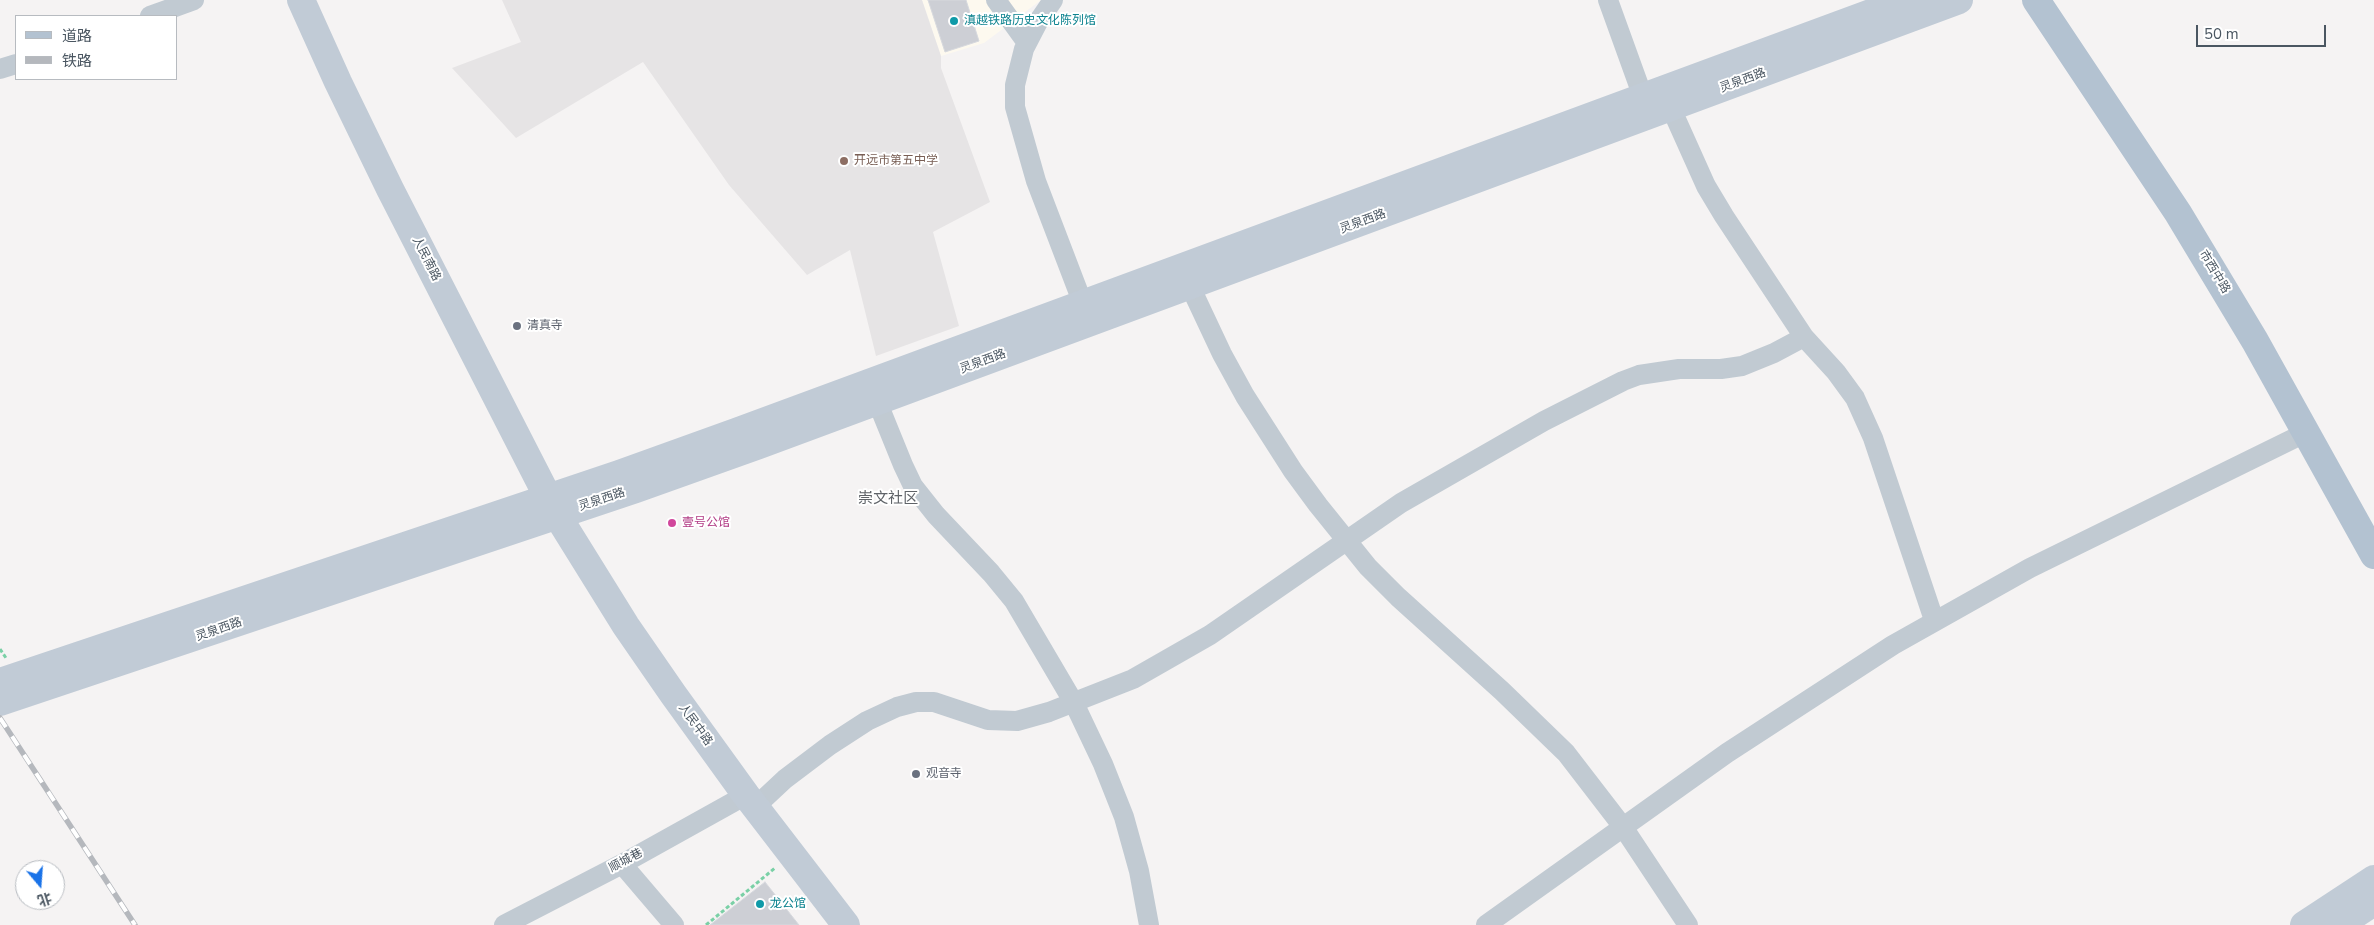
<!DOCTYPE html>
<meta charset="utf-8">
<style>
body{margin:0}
#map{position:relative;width:2374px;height:925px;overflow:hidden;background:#f5f3f3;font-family:"Nunito Sans","Noto Sans SC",sans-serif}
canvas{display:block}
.legend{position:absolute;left:15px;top:15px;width:162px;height:65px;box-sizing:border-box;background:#fff;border:1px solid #b7bbc0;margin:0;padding:6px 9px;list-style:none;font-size:15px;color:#4a5661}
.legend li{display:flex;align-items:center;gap:10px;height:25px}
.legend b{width:25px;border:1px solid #b7bbc0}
.north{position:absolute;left:15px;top:860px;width:50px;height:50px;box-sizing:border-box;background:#fff;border:1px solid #b7bbc0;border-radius:50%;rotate:162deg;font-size:14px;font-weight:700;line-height:20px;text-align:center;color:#4a5661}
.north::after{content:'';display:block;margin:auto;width:18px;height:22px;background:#1a73e8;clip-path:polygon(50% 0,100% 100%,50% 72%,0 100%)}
.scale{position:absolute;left:2196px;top:25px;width:130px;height:22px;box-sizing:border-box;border:2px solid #4a5661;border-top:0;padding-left:6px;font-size:15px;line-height:18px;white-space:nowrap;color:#4a5661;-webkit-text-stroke:4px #fff;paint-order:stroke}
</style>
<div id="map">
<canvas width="2374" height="925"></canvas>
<ul class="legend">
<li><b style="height:6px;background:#b3c2d1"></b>道路</li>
<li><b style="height:6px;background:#b5b8bd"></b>铁路</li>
</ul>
<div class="north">北</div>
<div class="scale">50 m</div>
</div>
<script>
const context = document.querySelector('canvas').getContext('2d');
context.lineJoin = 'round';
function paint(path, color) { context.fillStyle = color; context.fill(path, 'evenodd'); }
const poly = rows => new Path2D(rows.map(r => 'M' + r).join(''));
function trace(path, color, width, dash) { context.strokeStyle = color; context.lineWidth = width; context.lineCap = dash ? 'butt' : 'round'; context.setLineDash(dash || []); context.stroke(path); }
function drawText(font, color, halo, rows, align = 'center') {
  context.font = font + ' "Nunito Sans","Noto Sans SC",sans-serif'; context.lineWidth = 4; context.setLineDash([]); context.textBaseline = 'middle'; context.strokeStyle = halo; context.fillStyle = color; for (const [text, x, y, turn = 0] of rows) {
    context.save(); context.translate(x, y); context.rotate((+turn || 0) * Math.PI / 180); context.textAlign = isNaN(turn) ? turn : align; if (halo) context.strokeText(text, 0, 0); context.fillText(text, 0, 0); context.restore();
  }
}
paint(poly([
 [922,0,1041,0,984,43,941,56]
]), '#fdf9ef');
paint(poly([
 [502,0,922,0,941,56,941,68,990,202,933,232,959,326,876,356,850,250,807,275,729,185,643,62,516,138,452,68,521,42]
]), '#e6e4e5');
const building = poly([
 [928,0,966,0,979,41,945,52,928,0],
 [765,882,799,925,710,925,765,882]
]);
paint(building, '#cdcfd5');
trace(building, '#d7d9de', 1);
trace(poly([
 [0,649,6,658],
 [706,925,775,868]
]), '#7ad0a6', 3, [4, 2.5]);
trace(poly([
 [996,0,1027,43],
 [1053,0,1038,22,1024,49,1015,85,1015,107,1036,181,1083,304],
 [1608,0,1643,97],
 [150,16,194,0],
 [0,69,16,64],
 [1671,108,1706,186,1724,216,1804,337,1836,372,1855,398,1873,438,1934,620],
 [1190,286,1222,354,1245,396,1293,471,1318,505,1368,567,1398,597,1502,691,1566,753,1623,827,1688,925],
 [877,401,903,465,913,486,936,515,991,573,1014,601,1074,703,1103,764,1124,817,1139,871,1149,925],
 [755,807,785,779,830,745,867,721,897,707,916,702,934,702,988,720,1017,721,1049,712,1133,679,1210,635,1401,503,1544,421,1623,381,1639,375,1679,369,1721,369,1742,366,1774,353,1804,337],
 [622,864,674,925],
 [504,925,622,864,746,795],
 [1486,925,1727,753,1893,645,2030,568,2307,432]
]), '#c1cad2', 20);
trace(poly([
 [301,0,338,82,390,189,557,515,626,626,673,694,746,795,846,925],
 [0,682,619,474,736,432,1906,0],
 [0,702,636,489,759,445,1959,0],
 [2304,925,2374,879],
 [2339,925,2374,902]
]), '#c1cbd6', 28);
trace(poly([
 [2036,0,2178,213,2255,341,2374,555]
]), '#b3c2d1', 28);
const rail = poly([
 [0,718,135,925]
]);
trace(rail, '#b5b8bd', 5.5);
trace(rail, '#fff', 4, [11]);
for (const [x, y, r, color] of [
 [954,21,5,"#0f9aa8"],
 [844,161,5,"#8d6e63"],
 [517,326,5,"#6b7280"],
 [672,523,5,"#d1479c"],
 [916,774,5,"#6b7280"],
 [760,904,5,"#0f9aa8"]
]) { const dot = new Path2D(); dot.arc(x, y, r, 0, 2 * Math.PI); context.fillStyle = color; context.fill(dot); trace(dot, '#fff', 2); }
drawText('12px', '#0d838f', '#fff', [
 ["滇越铁路历史文化陈列馆",964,21],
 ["龙公馆",770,904]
], 'left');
drawText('12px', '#4a5661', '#fff', [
 ["灵泉西路",1743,81,-20],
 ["灵泉西路",1363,222,-20],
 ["人民南路",426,259,63],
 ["市西中路",2214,272,59],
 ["灵泉西路",983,362,-20],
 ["灵泉西路",602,500,-18],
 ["灵泉西路",219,630,-19],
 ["人民中路",695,725,54],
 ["顺城巷",626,861,-28]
]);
drawText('12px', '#785e54', '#fff', [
 ["开远市第五中学",854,161]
], 'left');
drawText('12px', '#5b616d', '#fff', [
 ["清真寺",527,326],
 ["观音寺",926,774]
], 'left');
drawText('12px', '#b23c85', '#fff', [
 ["壹号公馆",682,523]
], 'left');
drawText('15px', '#5f6368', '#fff', [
 ["崇文社区",888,499]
]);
</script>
